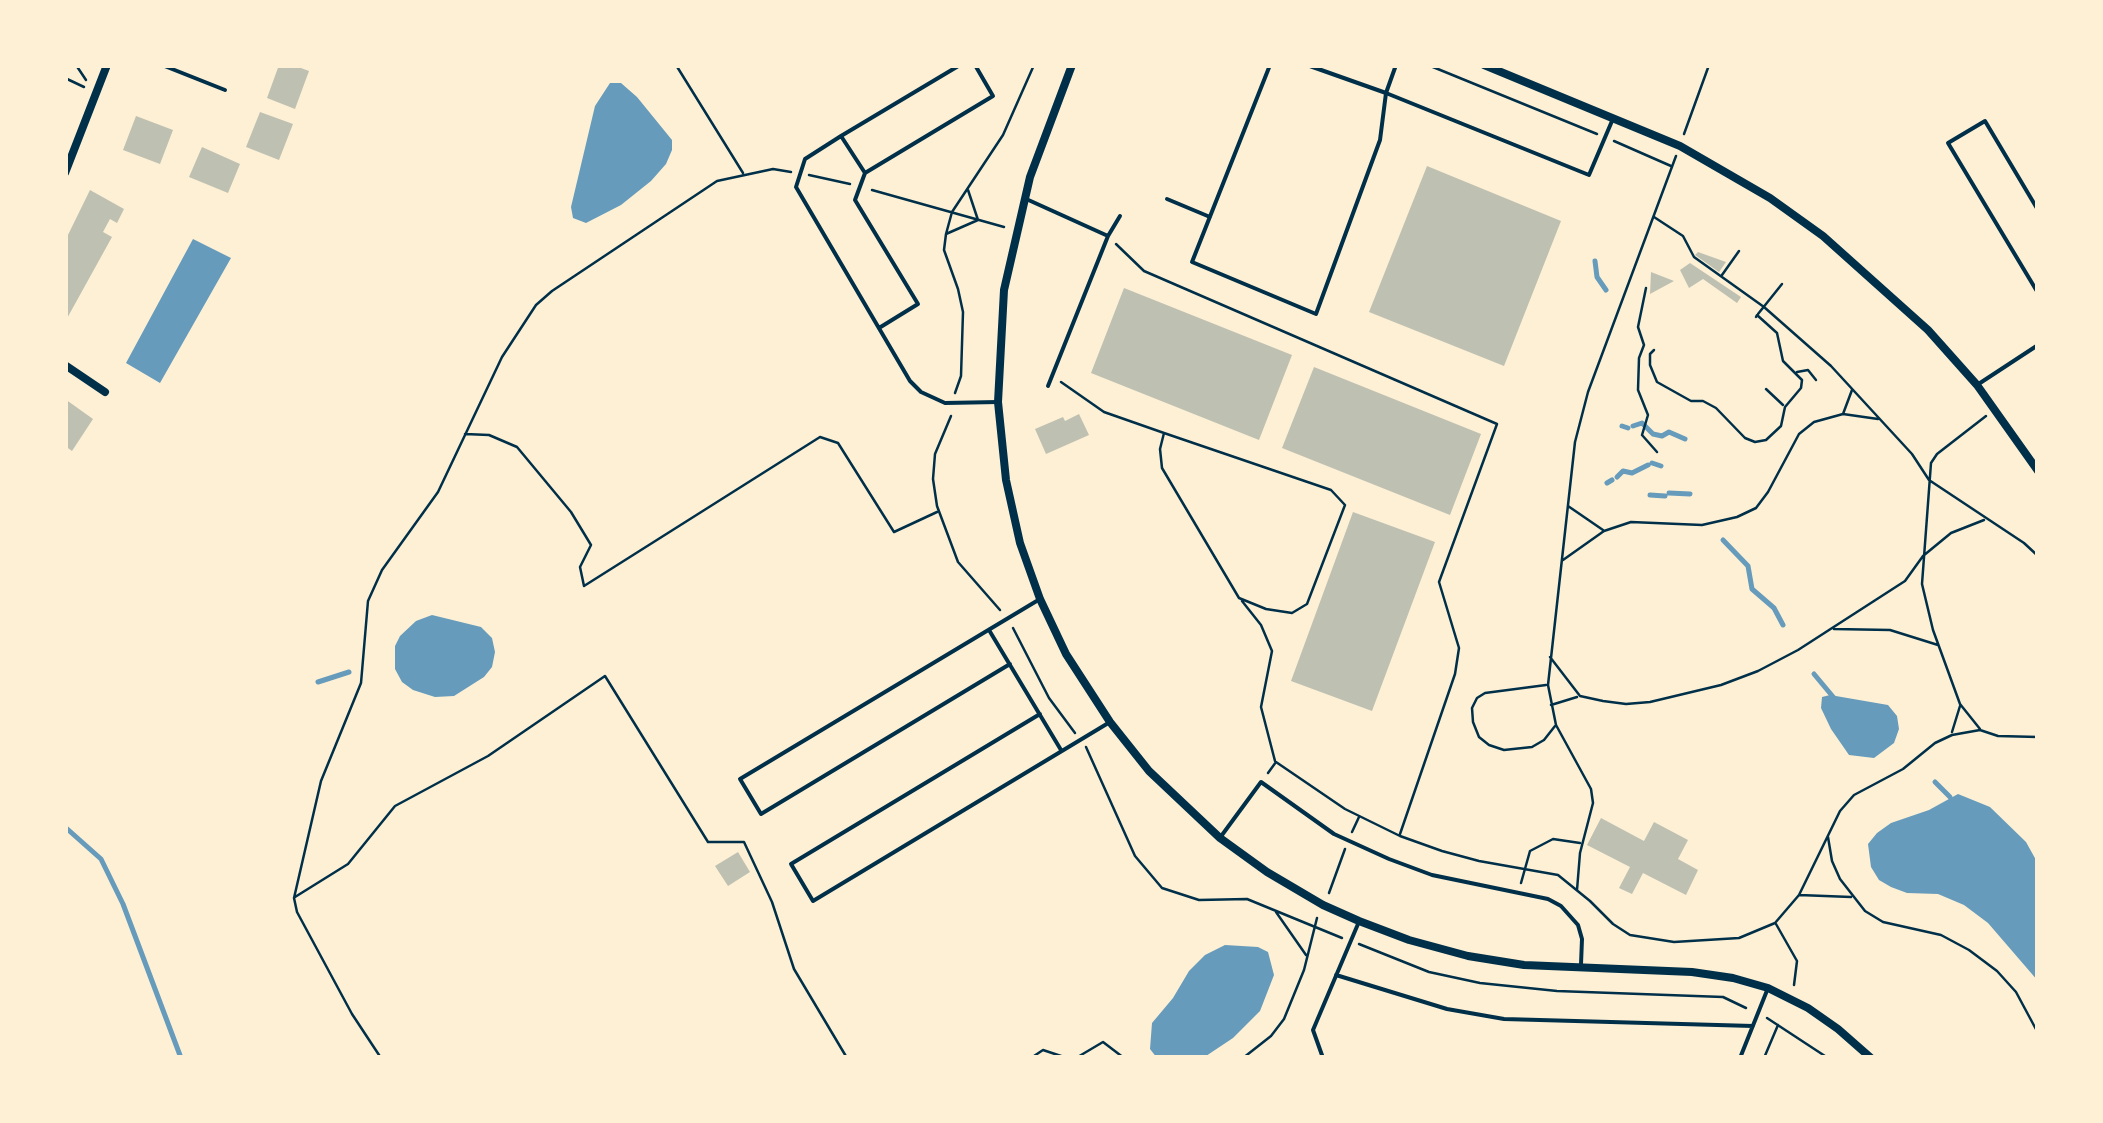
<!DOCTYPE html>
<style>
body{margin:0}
#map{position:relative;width:2103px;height:1123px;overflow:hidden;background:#fdf0d5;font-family:Bitter,serif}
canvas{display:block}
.frame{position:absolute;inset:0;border:68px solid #fdf0d5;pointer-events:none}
</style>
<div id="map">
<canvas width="2103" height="1123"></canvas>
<div class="frame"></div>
</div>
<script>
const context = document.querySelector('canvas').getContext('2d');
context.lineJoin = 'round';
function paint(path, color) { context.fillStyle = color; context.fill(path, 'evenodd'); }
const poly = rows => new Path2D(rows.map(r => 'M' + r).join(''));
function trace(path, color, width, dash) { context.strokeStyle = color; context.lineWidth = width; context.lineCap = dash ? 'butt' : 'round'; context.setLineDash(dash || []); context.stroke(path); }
paint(poly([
 [610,83,621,83,637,97,672,140,672,150,666,164,651,181,621,205,586,223,573,218,571,207,595,106],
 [193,239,231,258,160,383,126,363],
 [432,615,481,627,492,638,495,652,492,667,484,677,454,696,435,697,413,690,402,682,395,669,395,646,400,636,416,621],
 [1830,695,1888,705,1897,716,1899,729,1894,743,1874,758,1849,755,1831,729,1821,708,1822,697],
 [1958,794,1990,807,2026,842,2036,860,2038,981,1988,923,1964,905,1938,894,1907,893,1891,887,1879,880,1871,867,1868,844,1877,833,1891,823,1929,810],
 [1225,945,1258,947,1268,952,1274,975,1260,1011,1233,1038,1203,1058,1157,1058,1150,1049,1152,1023,1173,998,1189,971,1205,955]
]), '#669bbc');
trace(poly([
 [1595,261,1597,277,1606,290],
 [1622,426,1628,428],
 [1633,426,1642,423,1653,434,1662,436,1669,432,1685,439],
 [1652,463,1661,466],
 [1617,477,1623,471,1632,473,1648,465],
 [1607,483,1612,480],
 [1669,493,1690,494],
 [1650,495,1665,496],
 [1723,540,1748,566,1752,589,1774,608,1783,625],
 [1814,674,1834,698],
 [318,682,349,672],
 [1935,782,1950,797],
 [65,827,101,859,123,904,181,1058]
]), '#669bbc', 5);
paint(poly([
 [279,65,293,65,309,71,295,109,267,98],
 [260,112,293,124,279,160,246,147],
 [136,116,173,130,160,164,123,150],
 [202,147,240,164,228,193,189,177],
 [1427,166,1561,221,1504,366,1369,312],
 [90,190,124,209,117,223,110,219,103,232,112,237,65,322,65,241],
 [1698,252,1726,262,1719,272,1695,255],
 [1690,263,1741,297,1737,303,1703,279,1689,288,1680,270],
 [1651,272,1674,281,1650,294],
 [1124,288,1292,355,1259,440,1091,373],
 [1314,367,1481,434,1450,515,1282,448],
 [65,399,93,419,72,451,65,446,68,438,65,436],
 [1079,414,1089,435,1046,454,1035,429,1063,417,1065,421],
 [1353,512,1435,542,1372,711,1291,681],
 [1601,818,1644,841,1654,822,1688,840,1678,859,1698,870,1686,895,1643,873,1632,894,1619,888,1630,867,1587,845],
 [738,852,750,872,728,886,715,866]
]), '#bec0b2');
trace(poly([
 [76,65,86,80],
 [676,65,743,173],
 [1428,65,1597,134],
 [65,78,84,87],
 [1684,134,1709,65],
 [1614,141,1671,166],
 [809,175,850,184],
 [872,190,1004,227],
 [1654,217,1683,236,1694,257,1764,307,1831,366,1912,454,1929,480,2024,543,2038,556],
 [946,234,978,220,968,190],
 [1116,244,1144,271,1497,424,1439,582,1459,648,1455,674,1400,834],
 [1722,275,1739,251],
 [1646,288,1638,327,1644,345,1639,358,1638,390,1648,415,1642,435,1657,452],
 [1758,314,1782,284],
 [1654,350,1650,354,1650,365,1657,382,1691,401,1703,401,1716,408,1745,438,1755,442,1766,440,1781,426,1785,407,1801,388,1802,380,1783,361,1777,333,1757,315,1756,317],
 [1797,372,1808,370,1816,380],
 [1061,382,1104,412,1164,433,1331,490,1345,505,1307,604,1292,613,1266,609,1239,598,1162,468,1160,449,1164,433],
 [1766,389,1783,405],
 [955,393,961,376,963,312,958,289,944,250,946,234,952,212,1003,135,1034,65],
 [1843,414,1852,390],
 [951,416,935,454,933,479,937,506,958,562,1000,610],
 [465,434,489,435,517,447,571,512,591,545,580,567,584,586,820,437,838,443,894,532,937,512],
 [1568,506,1603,530],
 [1563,560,1604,531,1631,522,1702,525,1737,517,1756,508,1768,492,1799,434,1814,422,1843,414,1878,419],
 [1242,601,1261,625,1272,651,1261,707,1275,761],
 [1013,628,1049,698,1075,733],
 [1834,629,1890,630,1938,645],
 [1550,657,1580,696,1603,701,1626,704,1650,702,1721,685,1758,671,1798,650,1905,581,1923,556,1951,533,1984,520],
 [1546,685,1485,693,1477,698,1472,708,1473,722,1479,737,1489,745,1504,750,1532,747,1544,740,1555,726],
 [1551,705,1577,697],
 [1980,729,1960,704,1933,630,1922,584,1931,463,1937,454,1986,416],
 [1952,732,1960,706],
 [1086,747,1135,856,1162,888,1199,900,1247,899,1342,938],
 [1268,773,1276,762,1345,809,1400,836,1442,851,1479,861,1558,875,1590,901,1613,924,1630,935,1674,942,1739,938,1775,923,1799,895,1840,811,1854,795,1903,769,1935,743,1952,735,1980,730,1998,736,2038,737],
 [1352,832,1359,817],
 [1828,837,1832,861,1840,879,1865,911,1883,922,1941,935,1969,950,1997,971,2016,992,2038,1033],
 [1521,883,1530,851,1553,839,1580,843],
 [1577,890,1580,853,1593,803,1591,789,1556,725,1548,685,1575,442,1588,392,1676,156],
 [1329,893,1345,849],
 [1799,895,1851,897],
 [295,897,348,864,395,806,488,756,605,676,708,842,744,842,772,902,794,969,847,1058],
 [1276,912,1306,955],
 [1776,924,1797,961,1794,985],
 [1359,944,1429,972,1480,983,1557,991,1723,997,1746,1008],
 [1767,1018,1828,1058],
 [381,1058,352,1014,297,912,294,898,321,781,361,683,368,601,382,570,438,492,502,357,536,305,552,291,717,181,773,169,791,172],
 [1031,1058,1043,1050,1067,1058],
 [1076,1058,1103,1042,1124,1058],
 [1243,1058,1271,1036,1284,1019,1304,970,1317,918],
 [1764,1058,1778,1025]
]), '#003049', 2.5);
trace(poly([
 [162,65,225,90],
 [1270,65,1192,262,1316,314,1380,140,1386,93,1396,65],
 [1307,65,1386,93,1589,175,1612,121],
 [841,136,960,65],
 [865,173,993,96,975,65],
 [1024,198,1108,236,1048,386],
 [1167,199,1210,217],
 [2038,210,1985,121,1948,143,2038,293],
 [1108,236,1120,216],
 [879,328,918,304,855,200,865,173,841,136,805,159,796,187,910,381,921,392,945,403,998,402],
 [1977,385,2038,345],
 [989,630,1061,750],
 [1010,664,761,814,740,779,1040,599],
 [1040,714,791,864,813,901,1110,722],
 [1222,835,1261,782,1334,834,1389,859,1432,875,1548,899,1561,906,1578,925,1582,939,1581,964],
 [1336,975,1447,1009,1504,1019,1753,1026],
 [1323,1058,1313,1030,1358,924],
 [1740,1058,1768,988]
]), '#003049', 4);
trace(poly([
 [1072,65,1030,177,1004,290,998,402,1006,480,1020,543,1040,599,1066,654,1110,722,1149,771,1220,838,1267,872,1323,905,1359,921,1409,940,1468,956,1524,965,1692,972,1733,978,1768,988,1808,1008,1838,1029,1871,1058],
 [1484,65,1680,146,1770,198,1823,236,1928,330,1977,385,2038,471],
 [65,173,107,65],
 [65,365,105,392]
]), '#003049', 8);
</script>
